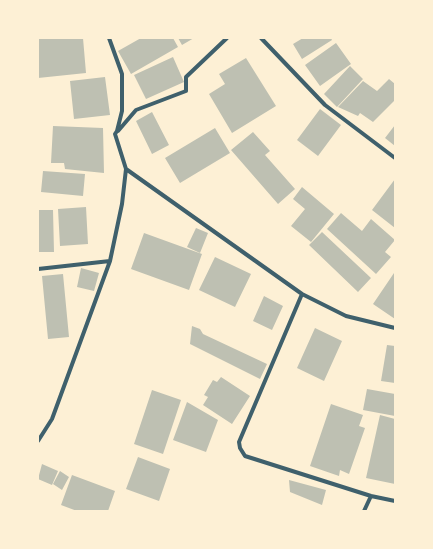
<!DOCTYPE html>
<style>
body{margin:0}
#map{position:relative;width:433px;height:549px;overflow:hidden;background:#fdf0d5;font-family:Rubik,sans-serif}
canvas{display:block}
.frame{position:absolute;inset:0;border:39px solid #fdf0d5;pointer-events:none}
</style>
<div id="map">
<canvas width="433" height="549"></canvas>
<div class="frame"></div>
</div>
<script>
const context = document.querySelector('canvas').getContext('2d');
context.lineJoin = 'round';
function paint(path, color) { context.fillStyle = color; context.fill(path, 'evenodd'); }
const poly = rows => new Path2D(rows.map(r => 'M' + r).join(''));
function trace(path, color, width, dash) { context.strokeStyle = color; context.lineWidth = width; context.lineCap = dash ? 'butt' : 'round'; context.setLineDash(dash || []); context.stroke(path); }
paint(poly([
 [47,38,83,38,86,73,38,78,38,39],
 [141,38,173,38,178,47,131,74,118,51],
 [178,38,194,38,182,45],
 [303,38,331,38,332,40,302,59,293,44],
 [336,43,351,64,320,86,305,65],
 [173,57,184,82,146,99,134,75],
 [246,58,276,106,232,133,209,94,225,84,219,74],
 [350,66,363,79,337,107,324,94],
 [105,77,110,115,74,119,70,81],
 [389,79,395,84,395,100,373,122,360,113,358,116,338,107,363,81,377,91],
 [320,109,341,125,318,156,297,140],
 [152,112,169,145,152,154,136,121],
 [395,125,395,146,385,138],
 [53,126,103,128,104,173,65,169,64,163,51,163],
 [215,128,230,153,180,183,165,158],
 [253,132,270,151,265,155,295,189,278,204,231,150],
 [43,171,85,174,83,196,41,192],
 [395,179,395,228,372,210],
 [302,187,334,214,311,242,291,226,305,209,293,199],
 [86,207,88,244,60,246,58,209],
 [38,210,53,210,54,252,39,252],
 [341,213,362,231,371,219,395,240,385,252,391,257,376,274,327,229],
 [196,228,208,233,200,253,187,247],
 [322,232,371,278,358,292,309,245],
 [144,233,202,254,189,290,131,269],
 [215,257,251,274,235,307,199,290],
 [81,268,99,273,94,291,77,287],
 [394,273,395,274,395,319,373,304],
 [63,274,69,337,48,339,42,276],
 [264,296,283,306,272,330,253,321],
 [192,326,200,329,203,334,267,364,260,379,190,344],
 [315,328,342,341,324,381,297,368],
 [387,345,395,346,395,383,381,381],
 [221,377,250,396,232,424,203,405,208,397,204,395,213,380,217,382],
 [367,389,395,394,395,416,363,410],
 [152,390,181,400,163,454,134,444],
 [187,402,218,420,206,452,173,440],
 [331,404,363,415,359,426,365,428,349,474,340,470,339,476,310,466],
 [380,415,395,419,395,484,366,478],
 [138,457,170,469,159,501,126,489],
 [42,464,58,471,52,485,38,479],
 [60,471,69,477,62,490,53,484],
 [72,475,115,491,108,511,77,511,61,505],
 [289,480,326,490,322,505,290,492]
]), '#bec0b2');
trace(poly([
 [261,38,325,105,395,158],
 [118,131,136,110,186,91,186,77,227,38],
 [126,169,302,294,346,316,395,328],
 [38,269,110,261],
 [302,294,239,442,240,448,245,456,371,496,395,501],
 [38,441,52,419,110,261,122,204,126,169,115,134,117,131,122,111,122,74,109,38],
 [364,511,371,496]
]), '#3f606c', 4);
</script>
